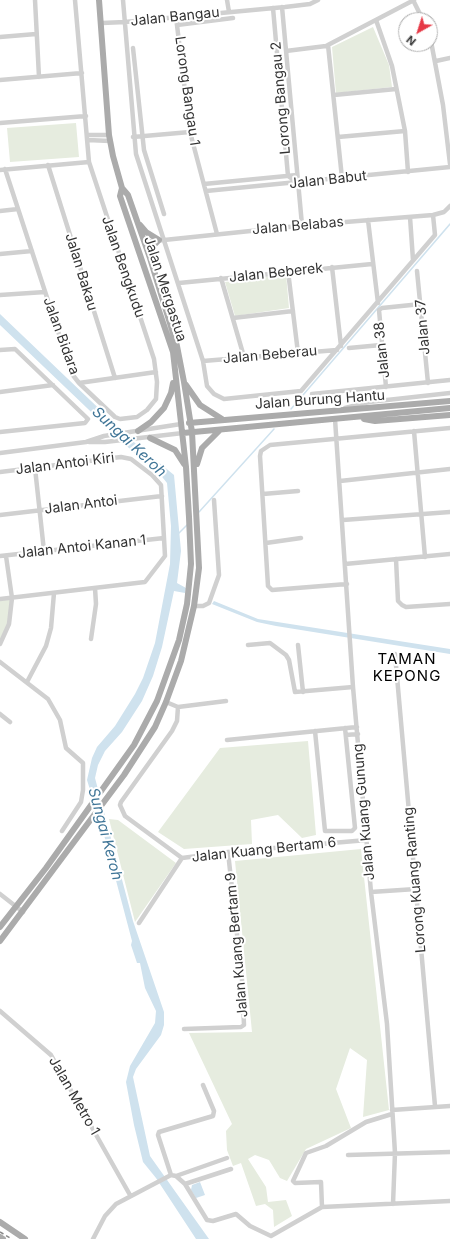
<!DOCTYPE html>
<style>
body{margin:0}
#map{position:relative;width:450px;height:1239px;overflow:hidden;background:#fff;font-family:Inter,sans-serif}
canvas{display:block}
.north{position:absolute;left:398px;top:12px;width:40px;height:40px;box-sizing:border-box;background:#fff;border:1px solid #adadad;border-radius:50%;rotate:219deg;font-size:11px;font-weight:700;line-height:16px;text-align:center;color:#333}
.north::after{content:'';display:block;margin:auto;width:14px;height:18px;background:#e63946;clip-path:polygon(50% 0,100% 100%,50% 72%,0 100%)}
</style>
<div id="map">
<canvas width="450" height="1239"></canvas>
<div class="north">N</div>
</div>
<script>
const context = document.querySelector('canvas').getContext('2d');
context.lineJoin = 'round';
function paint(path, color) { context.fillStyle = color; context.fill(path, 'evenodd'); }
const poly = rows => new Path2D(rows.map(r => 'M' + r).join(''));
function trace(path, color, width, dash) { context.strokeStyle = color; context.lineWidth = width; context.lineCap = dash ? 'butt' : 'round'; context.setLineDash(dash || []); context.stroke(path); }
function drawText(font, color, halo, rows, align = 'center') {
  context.font = font + ' Inter,sans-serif'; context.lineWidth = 4; context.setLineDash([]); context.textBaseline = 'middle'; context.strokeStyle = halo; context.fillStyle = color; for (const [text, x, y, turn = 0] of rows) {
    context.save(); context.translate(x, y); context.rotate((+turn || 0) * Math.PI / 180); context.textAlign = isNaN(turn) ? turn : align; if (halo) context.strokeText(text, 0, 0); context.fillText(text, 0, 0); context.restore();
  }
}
paint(poly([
 [373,27,389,65,392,87,336,93,332,47],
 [76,123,79,157,10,162,7,128],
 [286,274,289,308,235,316,225,282],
 [12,598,9,624,0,644,0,599],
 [308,741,316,835,302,838,278,815,251,820,252,844,184,849,158,832,220,748],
 [109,819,118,820,176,863,135,922],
 [361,849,389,1110,363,1117,367,1060,350,1048,336,1089,351,1128,306,1149,287,1181,280,1178,269,1160,255,1155,248,1159,266,1187,268,1202,286,1200,292,1216,274,1227,273,1210,265,1204,256,1206,241,1163,233,1166,227,1150,226,1131,232,1124,189,1033,252,1032,235,861]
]), '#e6ecdf');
paint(poly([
 [0,314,135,443,174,475,181,551,177,583,186,588,185,593,174,591,162,647,153,676,142,701,122,732,105,751,98,765,95,778,133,921,164,1012,164,1025,161,1035,136,1069,133,1077,150,1156,209,1239,196,1239,156,1178,143,1162,134,1125,126,1082,130,1066,155,1023,156,1011,145,988,140,963,137,963,131,945,132,941,104,835,87,780,92,758,97,747,115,726,135,694,143,678,155,643,170,564,171,526,167,483,159,473,131,450,0,325],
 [214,601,258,619,450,649,450,654,276,626,257,622,212,604],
 [200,1182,205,1195,196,1198,191,1190,192,1185]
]), '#cfe2ee');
trace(poly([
 [291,409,450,224],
 [199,512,274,429],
 [178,534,187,525]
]), '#cfe2ee', 1.5);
trace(poly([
 [35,0,39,77],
 [123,0,136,154,203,361,207,386,214,394,224,399,301,391,435,235,433,215],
 [227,0,229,12],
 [413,0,423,20],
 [282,7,302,225],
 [273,8,288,176,298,183],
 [176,17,190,132,217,234],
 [376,20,392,66,405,131,408,172],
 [102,23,125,22,285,7,310,4,318,0],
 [177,25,233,18],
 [430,36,443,105,450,164],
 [0,37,36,34],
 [328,45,342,178],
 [133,48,144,150,164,214],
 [286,51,326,46,414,0],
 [436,61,450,58],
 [0,80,82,73],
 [334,95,396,89],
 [0,123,86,116],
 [88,135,109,135],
 [133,137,190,132],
 [338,137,405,131],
 [88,140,110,141],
 [48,165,115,378],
 [5,169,72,374,79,383,115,417,120,419,137,417,147,410,156,399,157,382,154,359,89,162,75,0],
 [0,170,89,162],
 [204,184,297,175],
 [206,191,450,167],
 [0,211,18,209],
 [410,217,413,260],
 [368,220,378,303],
 [145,242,308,225,433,215,444,212,450,206],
 [0,254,32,251],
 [332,267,341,346],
 [288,271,298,353],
 [417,271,428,383],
 [221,278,244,357],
 [179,283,372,264],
 [0,295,45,292],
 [233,318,293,311],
 [349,348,381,345],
 [0,350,15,349,88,419,85,423,0,432],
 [203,361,337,350],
 [79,383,156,372],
 [386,387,379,310,382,308,421,304],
 [0,392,53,385],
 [312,394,450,380],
 [345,408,369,402,450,393],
 [335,419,353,687,371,892,387,1024,395,1153,393,1204],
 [414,431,425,557],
 [89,442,105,442,183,433],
 [0,453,86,442,104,436,181,424],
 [35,468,44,551],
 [0,472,121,457,131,459,152,475,161,485,165,556,145,582,0,599],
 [340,481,450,469],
 [263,494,298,491],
 [0,515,162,496],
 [343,520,450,512],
 [266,543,301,538],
 [0,556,164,538],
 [396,559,398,601,402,605,406,607,450,604],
 [345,564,450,554],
 [347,584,272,590,268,586,260,456,261,451,270,445,450,428],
 [194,606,203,606,209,603,219,575,214,500],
 [91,639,96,604,95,588],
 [0,644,9,624,12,598,6,556],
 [248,645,270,643,286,655,289,660,295,692,353,687],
 [298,645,303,692],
 [395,654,435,1106],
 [0,662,48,699,60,720,66,748,83,763,83,790,81,802,62,831],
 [27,682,46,646,51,628,54,593],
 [166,702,178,707,226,701],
 [178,707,177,721,172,731,121,802,120,805,125,816,182,858,228,852,367,840],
 [0,714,10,722],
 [315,731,325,831,352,831,355,828,345,728],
 [346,735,358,734],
 [227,740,357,727],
 [371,892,416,889],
 [0,894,23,912],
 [139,923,182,858],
 [0,1011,51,1055,130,1195],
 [184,1029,241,1027,244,1025,242,980,228,852],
 [392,1110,450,1106],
 [348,1155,450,1152],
 [171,1175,158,1135,159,1132,213,1116,214,1111,203,1085],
 [176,1176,227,1158],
 [185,1184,231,1169],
 [322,1207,321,1182,295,1183,293,1181,306,1153,326,1146,366,1122,392,1114],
 [93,1239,105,1216,116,1204,171,1175,176,1176,185,1184,207,1220,213,1221,236,1214,250,1226,271,1236,322,1207,450,1201]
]), '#d0d0d0', 4.5);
trace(poly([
 [140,225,146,232,159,240,152,247,150,256],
 [186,385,200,405,222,419],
 [364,419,375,421,450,415],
 [189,423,450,401],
 [138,431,151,422,164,408,171,393,173,383],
 [183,433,450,408],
 [150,438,175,450,184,464],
 [197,464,202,448,220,430],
 [0,927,46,868,134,745,157,701,179,640,187,604,191,564,189,517,186,467,173,352,120,196,122,188],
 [0,941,124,775,155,727,166,702,181,661,194,606,199,568,192,432,184,382,177,346,150,258,128,195,122,188,113,156,109,135,99,0],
 [0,1222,25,1239],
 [0,1237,3,1239]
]), '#ababab', 6);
trace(poly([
 [0,1232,12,1239]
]), '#888', 1.5, [4, 3]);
drawText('14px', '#333', '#fff', [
 ["Jalan Bangau",175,17,-6],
 ["Lorong Bangau 1",187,91,82],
 ["Lorong Bangau 2",281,98,-95],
 ["Jalan Babut",328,180,-6],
 ["Jalan Belabas",298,226,-5],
 ["Jalan Bengkudu",123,267,71],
 ["Jalan Bakau",81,272,73],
 ["Jalan Beberek",276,273,-6],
 ["Jalan Mergastua",165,289,72],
 ["Jalan 37",423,327,-95],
 ["Jalan Bidara",61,336,70],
 ["Jalan 38",382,350,-96],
 ["Jalan Beberau",270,355,-5],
 ["Jalan Burung Hantu",320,400,-4],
 ["Jalan Antoi Kiri",65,464,-7],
 ["Jalan Antoi",81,505,-7],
 ["Jalan Antoi Kanan 1",82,547,-6],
 ["Jalan Kuang Gunung",364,812,-95],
 ["Jalan Kuang Bertam 6",264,850,-6],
 ["Lorong Kuang Ranting",415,880,-95],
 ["Jalan Kuang Bertam 9",237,945,-95],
 ["Jalan Metro 1",74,1096,60]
]);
drawText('italic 15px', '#3f7597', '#fff', [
 ["Sungai Keroh",129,442,43],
 ["Sungai Keroh",105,834,75]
]);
context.letterSpacing = '1px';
drawText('15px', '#000', '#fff', [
 ["TAMAN",407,659],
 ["KEPONG",407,676]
]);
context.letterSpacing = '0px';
</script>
